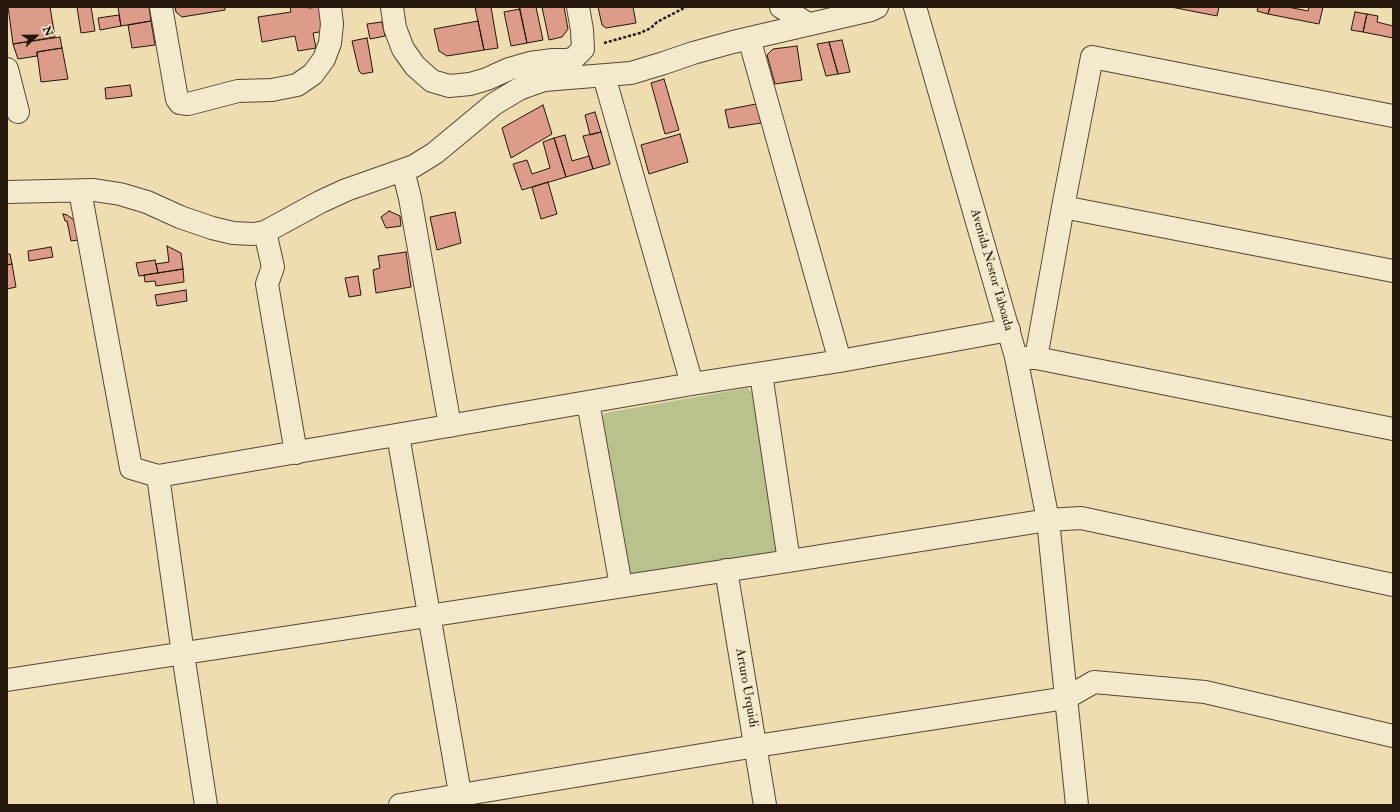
<!DOCTYPE html>
<style>
body{margin:0}
#map{position:relative;width:1400px;height:812px;overflow:hidden;background:#eeddb1;font-family:"IM FELL Double Pica",serif}
canvas{display:block}
.frame{position:absolute;inset:0;border:8px solid #24160b;pointer-events:none}
.north{position:absolute;left:16px;top:16px;width:40px;height:40px;-webkit-text-stroke:3px #f4e9cc;paint-order:stroke;rotate:68deg;font-size:11px;font-weight:700;line-height:16px;text-align:center;color:#24160b}
.north::after{content:'';display:block;margin:auto;width:14px;height:18px;background:#24160b;clip-path:polygon(50% 0,100% 100%,50% 72%,0 100%)}
</style>
<div id="map">
<canvas width="1400" height="812"></canvas>
<div class="frame"></div>
<div class="north">N</div>
</div>
<script>
const context = document.querySelector('canvas').getContext('2d');
context.lineJoin = 'round';
function paint(path, color) { context.fillStyle = color; context.fill(path, 'evenodd'); }
const poly = rows => new Path2D(rows.map(r => 'M' + r).join(''));
function trace(path, color, width, dash) { context.strokeStyle = color; context.lineWidth = width; context.lineCap = dash ? 'butt' : 'round'; context.setLineDash(dash || []); context.stroke(path); }
function drawText(font, color, halo, rows, align = 'center') {
  context.font = font + ' "IM FELL Double Pica",serif'; context.lineWidth = 3; context.setLineDash([]); context.textBaseline = 'middle'; context.strokeStyle = halo; context.fillStyle = color; for (const [text, x, y, turn = 0] of rows) {
    context.save(); context.translate(x, y); context.rotate((+turn || 0) * Math.PI / 180); context.textAlign = isNaN(turn) ? turn : align; if (halo) context.strokeText(text, 0, 0); context.fillText(text, 0, 0); context.restore();
  }
}
paint(poly([
 [747,388,755,394,780,545,775,553,633,576,629,572,600,418,605,413]
]), '#b9c18c');
const building = poly([
 [8,7,50,7,55,37,13,44,8,7],
 [77,7,91,7,95,31,81,33,77,7],
 [118,7,149,7,151,21,121,26,118,7],
 [175,7,225,7,225,10,182,17,176,12,175,7],
 [290,7,308,7,308,8,321,7,325,31,313,33,316,48,298,51,295,36,262,42,258,17,291,12,290,7],
 [475,7,491,7,498,48,484,50,475,7],
 [519,7,536,7,543,40,527,43,519,7],
 [542,7,564,7,568,29,562,37,549,40,542,7],
 [598,7,633,7,636,23,606,28,602,25,598,7],
 [1171,7,1219,7,1217,16,1171,7],
 [1258,7,1270,7,1268,14,1257,11,1258,7],
 [1270,7,1288,7,1308,11,1309,7,1323,7,1319,24,1268,14,1270,7],
 [520,9,527,43,511,46,504,12,520,9],
 [1355,12,1367,14,1363,32,1351,30,1355,12],
 [1367,14,1378,16,1377,22,1393,26,1393,38,1363,32,1367,14],
 [119,15,121,26,100,30,98,18,119,15],
 [151,21,155,45,132,48,128,25,151,21],
 [478,21,484,50,447,56,439,51,434,29,478,21],
 [382,22,385,36,370,39,367,24,382,22],
 [60,37,62,48,37,52,37,56,18,59,13,44,60,37],
 [367,38,373,72,362,74,359,71,352,41,367,38],
 [842,40,850,72,838,74,829,42,842,40],
 [829,42,838,74,826,76,817,44,829,42],
 [797,46,802,80,775,84,767,55,773,49,797,46],
 [62,48,68,79,41,82,37,52,62,48],
 [664,79,679,130,665,134,651,83,664,79],
 [130,85,132,96,106,99,105,88,130,85],
 [756,104,761,123,729,128,725,110,756,104],
 [543,105,552,134,511,158,502,128,543,105],
 [595,112,601,132,590,135,585,115,595,112],
 [601,132,610,164,593,169,583,136,601,132],
 [680,134,688,162,649,174,641,145,680,134],
 [565,135,572,161,589,156,593,169,566,177,554,138,565,135],
 [554,138,566,177,522,190,513,164,527,160,532,174,550,168,543,142,554,138],
 [548,182,557,214,541,219,532,187,548,182],
 [389,211,400,216,401,226,386,228,381,217,389,211],
 [455,212,461,243,437,250,430,217,455,212],
 [63,214,67,215,74,220,78,240,71,241,67,221,65,221,63,214],
 [167,246,181,253,183,269,158,273,156,264,169,262,167,246],
 [51,247,53,257,29,261,28,251,51,247],
 [406,252,411,287,376,293,373,270,380,268,378,256,406,252],
 [7,254,10,254,12,264,7,265,7,254],
 [155,260,158,273,139,276,136,263,155,260],
 [12,264,16,287,7,289,7,265,12,264],
 [183,269,184,282,156,286,155,281,145,282,144,275,183,269],
 [358,276,361,295,349,297,345,278,358,276],
 [186,290,187,301,157,306,155,295,186,290]
]);
paint(building, '#dc9c89');
trace(building, '#24160b', 1);
const minor = poly([
 [161,7,177,99,180,103,188,104,238,91,272,90,297,85,313,74,324,59,330,43,332,24,330,7],
 [392,7,395,28,403,49,415,66,432,81,449,86,470,84,487,79,509,69,530,63,553,60,568,60,574,58,583,49,582,30,578,7],
 [781,7,808,24],
 [915,7,1016,357,1048,520,1077,805],
 [749,38,840,361],
 [7,69,18,112],
 [604,76,692,384],
 [403,170,410,198,450,426],
 [80,191,131,468,158,476,692,384,840,361,1009,330],
 [7,192,94,190,120,194,147,202,180,217,212,228,233,233,253,234,265,232,320,202,346,190,414,166,435,153,494,104,519,89,544,80,631,73,664,63,693,53,733,42,871,10,877,7],
 [1063,207,1393,271],
 [265,232,273,267,267,284,296,453],
 [1021,358,1036,358,1393,429],
 [1036,358,1063,207,1092,57,1393,116],
 [761,374,789,561],
 [588,402,621,586],
 [398,435,462,805],
 [158,476,183,654,206,805],
 [726,570,765,805],
 [7,680,789,561,1048,520,1081,518,1393,585],
 [400,805,756,746,1066,698,1094,682,1205,692,1393,736]
]);
trace(minor, '#564834', 24);
trace(poly([
 [604,43,640,33,651,28,657,22,686,7]
]), '#24160b', 2.5, [3, 2]);
trace(minor, '#f4e9cc', 22);
drawText('13px', '#24160b', '#f4e9cc', [
 ["Avenida Nestor Taboada",991,270,74],
 ["Arturo Urquidi",746,688,80]
]);
</script>
